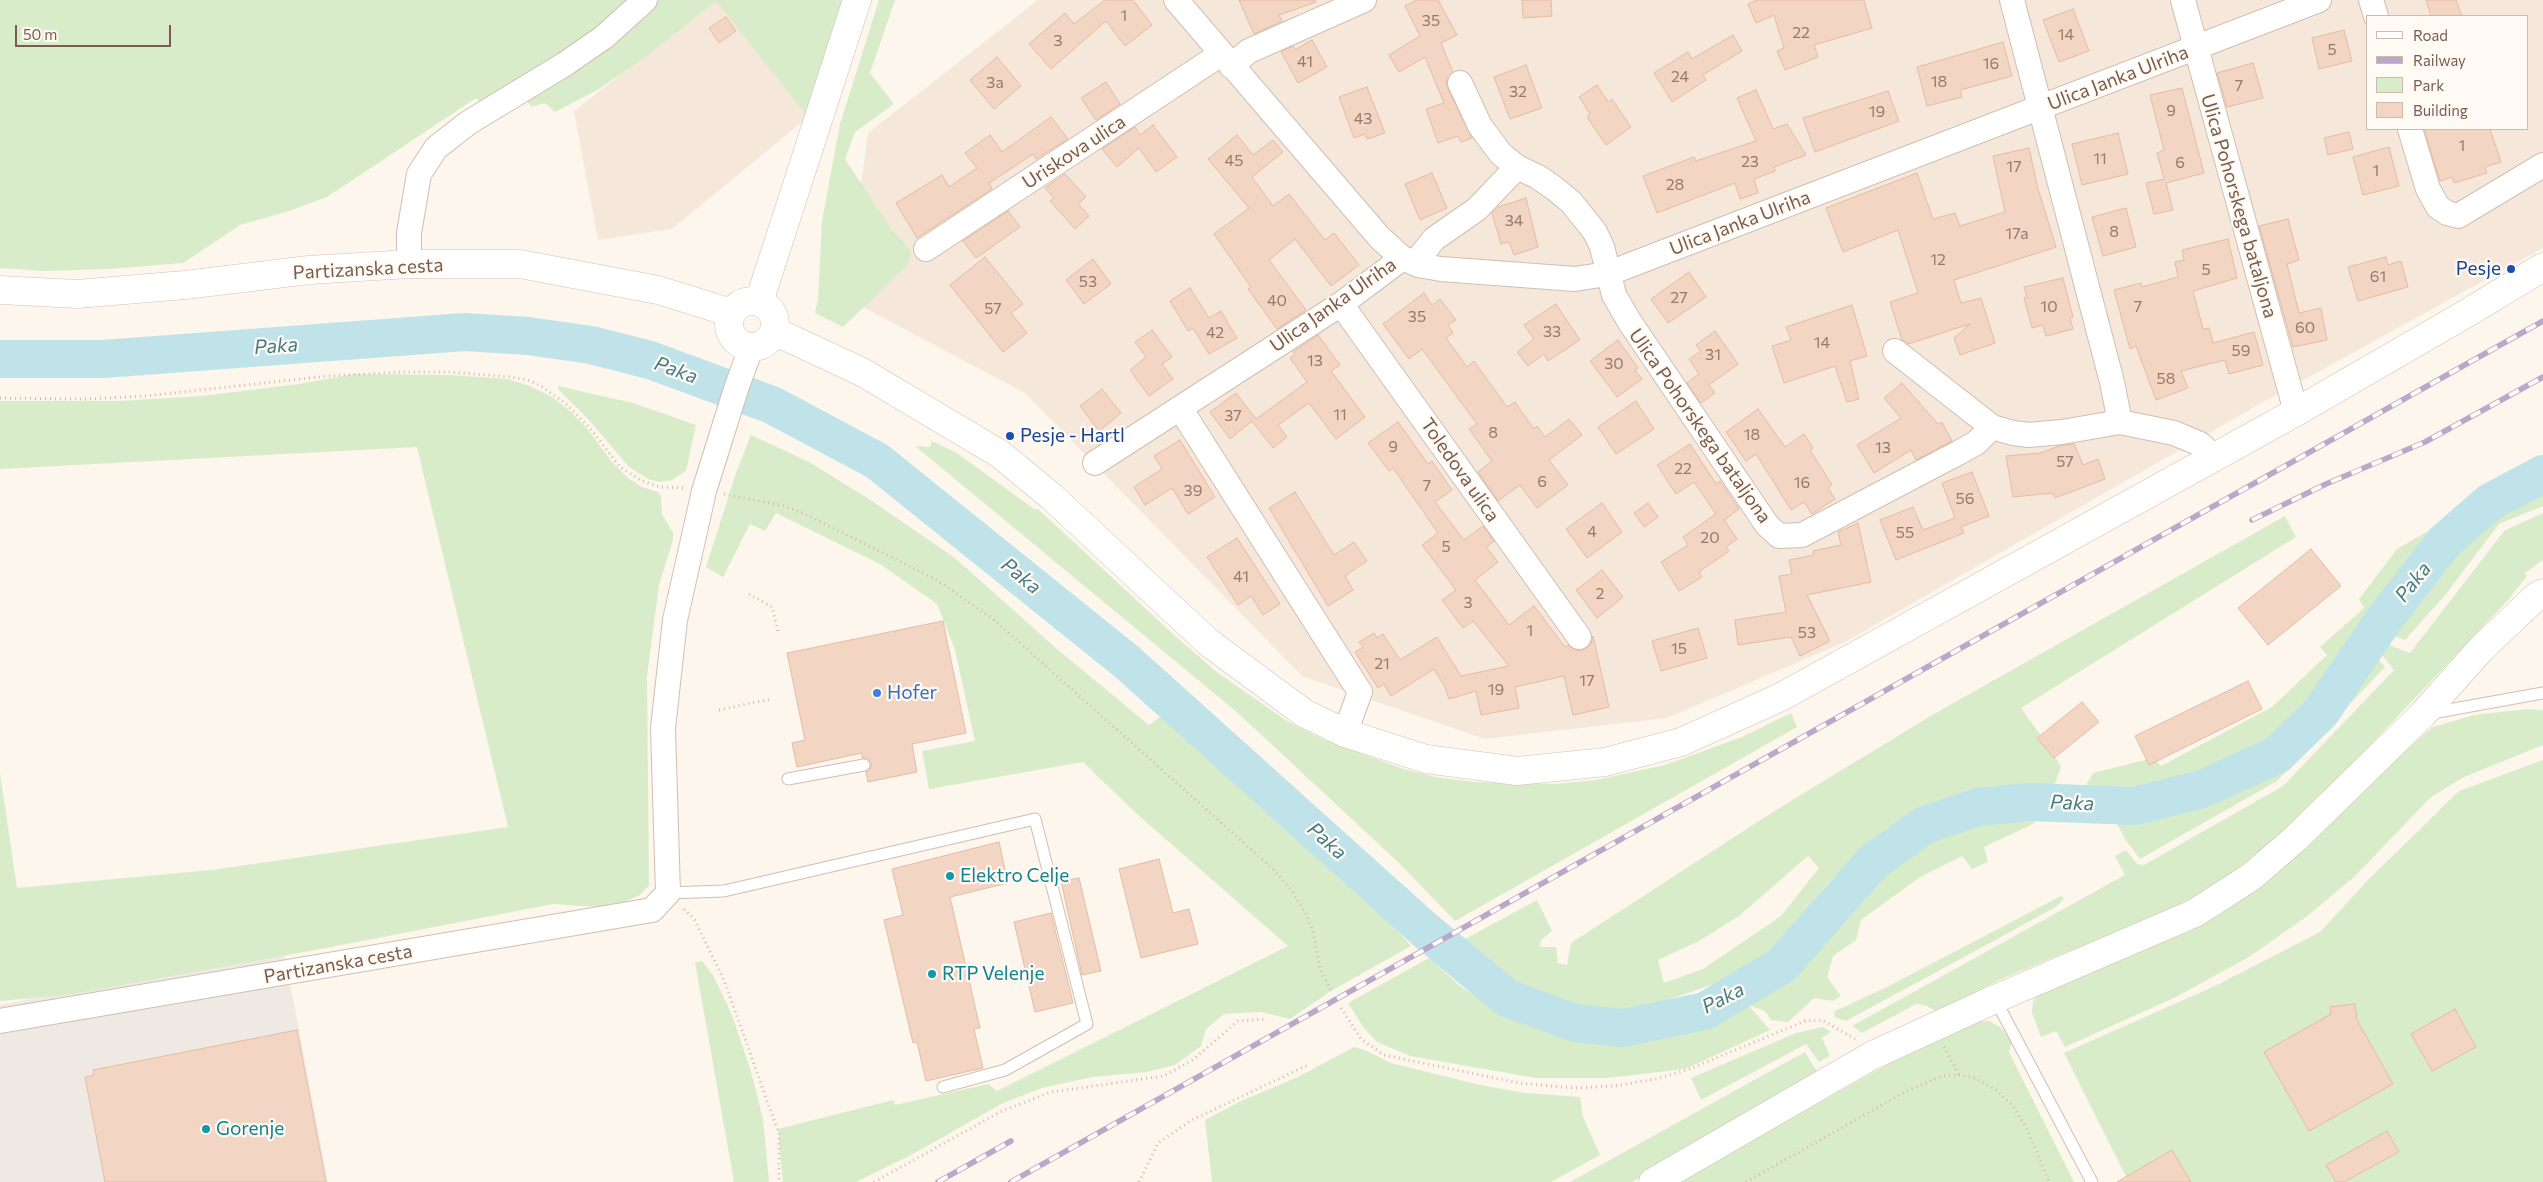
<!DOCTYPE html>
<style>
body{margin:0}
#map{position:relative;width:2543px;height:1182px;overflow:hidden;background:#fdf6ec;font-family:Commissioner,sans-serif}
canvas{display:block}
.legend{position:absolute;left:2366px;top:15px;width:162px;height:115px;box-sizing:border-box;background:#fffaf3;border:1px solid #cabbb1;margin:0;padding:6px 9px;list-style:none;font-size:15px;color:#7a5c4d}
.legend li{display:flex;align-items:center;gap:10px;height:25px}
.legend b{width:25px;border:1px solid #cabbb1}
.scale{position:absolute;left:15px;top:25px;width:156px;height:22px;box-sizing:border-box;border:2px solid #7a5c4d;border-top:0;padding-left:6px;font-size:15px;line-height:18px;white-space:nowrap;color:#7a5c4d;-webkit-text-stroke:4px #fffaf3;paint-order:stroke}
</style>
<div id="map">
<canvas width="2543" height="1182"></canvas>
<ul class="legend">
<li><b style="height:6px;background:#fff"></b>Road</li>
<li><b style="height:6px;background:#b9a8c9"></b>Railway</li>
<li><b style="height:14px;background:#d8ecc9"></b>Park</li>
<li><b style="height:14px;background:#f3d5c3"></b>Building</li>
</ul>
<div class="scale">50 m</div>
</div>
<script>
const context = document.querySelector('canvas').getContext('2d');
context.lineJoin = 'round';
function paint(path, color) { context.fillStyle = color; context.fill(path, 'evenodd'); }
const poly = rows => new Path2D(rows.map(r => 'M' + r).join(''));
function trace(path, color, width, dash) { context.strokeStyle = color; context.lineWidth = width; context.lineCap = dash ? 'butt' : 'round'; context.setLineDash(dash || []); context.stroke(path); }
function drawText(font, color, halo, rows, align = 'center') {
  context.font = font + ' Commissioner,sans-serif'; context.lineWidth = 4.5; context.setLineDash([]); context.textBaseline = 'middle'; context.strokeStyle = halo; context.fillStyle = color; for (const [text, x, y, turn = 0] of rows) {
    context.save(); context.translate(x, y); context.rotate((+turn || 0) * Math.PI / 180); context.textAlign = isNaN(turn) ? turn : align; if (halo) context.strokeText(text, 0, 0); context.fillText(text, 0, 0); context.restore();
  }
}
paint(poly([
 [716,0,808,117,672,229,598,240,574,111],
 [1038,0,2543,0,2543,248,2256,406,1845,642,1667,718,1485,739,1302,676,1025,393,846,298,868,133],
 [2367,16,2527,16,2527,129,2367,129]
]), '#f5e8da');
paint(poly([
 [284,951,328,1182,0,1182,0,1005]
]), '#efe9e4');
paint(poly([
 [0,0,636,0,489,111,476,98,327,197,289,211,240,225,183,263,109,269,43,271,0,268],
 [653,0,842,0,808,117,716,1,647,56,599,89,555,112,545,103,531,107,527,100],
 [879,0,895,0,870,73,894,104,855,132,845,159,892,230,911,251,909,264,843,327,815,313,818,300,822,221,840,124],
 [354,374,450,375,507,379,530,386,552,397,571,412,586,427,611,461,629,479,642,487,658,492,661,496,662,514,673,533,673,540,659,585,647,676,649,885,640,895,624,902,597,907,553,904,326,948,67,995,0,1001,0,773,17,888,212,870,508,827,417,447,0,469,0,401,120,401,202,396,299,384],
 [558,386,633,403,696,425,686,471,672,480,659,482,648,479,629,467,589,420,558,389],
 [751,435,809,462,869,499,955,558,1057,649,1149,725,1167,712,1370,899,1411,946,1331,991,1290,1019,1261,1012,1224,1014,1206,1029,1201,1046,1175,1065,1147,1072,1092,1077,1042,1088,1003,1103,913,1154,856,1182,783,1182,778,1129,893,1100,895,1105,988,1084,997,1091,1288,946,1137,814,1083,762,929,789,922,751,975,741,955,650,937,604,880,564,776,513,765,531,750,524,723,577,706,567,736,473],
 [932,441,957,453,1034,509,1038,509,1174,635,1218,673,1287,721,1320,738,1403,769,1436,777,1474,782,1556,784,1596,780,1665,765,1742,737,1791,713,1797,727,1455,921,1399,863,1238,713,915,446,930,447],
 [2543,482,2543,506,2499,524,2446,594,2405,640,2388,634,2408,601,2465,534,2501,506],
 [2543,513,2543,560,2525,573,2527,576,2508,600,2322,796,2273,841,2237,869,2206,890,2144,924,2069,951,1999,980,1937,1012,1927,1006,1916,1004,1862,1033,1852,1026,2125,875,2115,856,2126,850,2137,864,2144,865,2283,786,2394,670,2381,654,2389,645,2410,653,2504,531],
 [2285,516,2296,537,2021,708,2052,751,2061,767,2053,789,1966,796,1929,808,1865,849,1827,884,1807,913,1748,972,1673,998,1651,1010,1624,1014,1577,1010,1539,998,1509,982,1456,944,1537,900,1552,931,1541,940,1540,947,1556,947,1558,963,1567,965,1571,943,1776,810,1934,714],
 [1808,856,1819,868,1781,916,1703,969,1664,983,1658,960,1699,941,1739,916],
 [2446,521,2398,584,2327,689,2297,718,2264,744,2206,774,2169,787,2123,795,2083,791,2093,773,2153,758,2161,766,2272,707,2327,655,2320,647,2364,608,2359,599,2397,549],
 [2371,652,2385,667,2277,781,2140,859,2125,839,2113,816,2131,817,2204,799,2259,775,2318,730,2334,714],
 [2527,709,2543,710,2543,745,2464,777,2430,798,2354,877,2306,917,2249,957,2176,997,2065,1047,2056,1031,2041,1037,2032,1013,2033,1001,2038,994,2188,932,2237,903,2260,886,2384,767,2433,727,2474,715],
 [2543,760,2543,1182,2129,1182,2064,1053,2215,986,2320,932,2367,881,2459,791],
 [2040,811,2033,824,1984,847,1988,862,1972,869,1962,856,1920,877,1861,920,1856,940,1833,956,1827,977,1841,996,1833,1001,1814,998,1788,1022,1771,1020,1765,1011,1750,1006,1790,978,1832,934,1864,887,1890,861,1928,834,1988,816],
 [2061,896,2064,899,2056,907,1846,1021,1834,1017,1835,1011,1885,988],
 [1429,958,1461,987,1497,1010,1551,1029,1606,1039,1662,1037,1700,1026,1724,1014,1744,1000,1770,1030,1685,1069,1607,1078,1536,1078,1410,1056,1377,1042,1364,1028,1348,1003],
 [702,961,714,977,732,1015,750,1068,763,1119,769,1182,734,1182,695,962],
 [1989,1021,2000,1027,2012,1041,2009,1052,2074,1182,1678,1182,1945,1032,1967,1022],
 [1823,1027,1831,1032,1822,1038,1830,1056,1819,1062,1806,1044,1701,1100,1691,1078,1796,1033],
 [1354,1047,1367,1051,1391,1063,1480,1085,1525,1093,1580,1097,1583,1117,1600,1155,1551,1182,1212,1182,1205,1120,1241,1101,1298,1077],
 [1805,1052,1821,1078,1632,1182,1570,1182]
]), '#d8ecc9');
trace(poly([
 [0,359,103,359,465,332,528,336,591,345,650,360,772,405,877,461,1127,662,1426,931,1507,998,1575,1023,1623,1028,1705,1011,1782,965,1873,862,1925,825,1978,807,2030,802,2135,806,2202,789,2277,755,2321,712,2383,621,2444,542,2490,502,2543,474]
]), '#bfe3e8', 38);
const building = poly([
 [1105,0,1133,0,1152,25,1125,46,1106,21,1051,69,1029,44,1065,13,1074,24,1105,0],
 [1239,0,1315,0,1316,2,1279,15,1282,21,1254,34,1239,0],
 [1417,0,1438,0,1457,35,1441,43,1453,72,1446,81,1448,89,1472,138,1461,142,1458,136,1438,143,1426,109,1444,103,1425,57,1399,72,1389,55,1420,36,1405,6,1417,0],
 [1522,0,1551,0,1552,16,1523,18,1522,0],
 [1757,0,1864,0,1872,28,1814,45,1818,57,1785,70,1777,51,1784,48,1774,15,1756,23,1748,4,1757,0],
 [2426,0,2456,0,2462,16,2431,16,2426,0],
 [2073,9,2089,51,2059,62,2043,20,2073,9],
 [726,17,736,31,719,43,709,28,726,17],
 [2344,30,2352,61,2319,69,2312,38,2344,30],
 [1733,35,1742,51,1703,75,1706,80,1672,102,1654,73,1688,52,1692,59,1733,35],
 [1312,40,1327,67,1298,83,1281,52,1293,46,1295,50,1312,40],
 [2003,42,2012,76,1960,90,1962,97,1927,106,1917,67,2003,42],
 [997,57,1021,86,994,109,970,80,997,57],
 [2253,63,2263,98,2227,107,2217,73,2253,63],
 [1526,65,1542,108,1510,119,1494,77,1526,65],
 [1106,82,1120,104,1096,120,1081,98,1106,82],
 [1597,85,1608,102,1612,99,1631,127,1606,145,1587,117,1590,114,1579,97,1597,85],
 [1367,87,1385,133,1367,139,1365,134,1354,138,1339,97,1367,87],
 [2182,88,2204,173,2166,183,2173,210,2154,214,2146,183,2164,179,2157,153,2164,150,2150,95,2182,88],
 [1756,90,1773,129,1787,124,1806,155,1774,167,1775,171,1754,179,1758,193,1740,199,1735,183,1657,213,1643,176,1694,157,1696,161,1756,141,1737,98,1756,90],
 [1888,91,1899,121,1815,152,1803,118,1888,91],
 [1051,117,1068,139,1036,159,1033,154,989,183,992,189,917,238,896,203,942,175,949,187,977,168,965,153,990,135,1002,152,1051,117],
 [1153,125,1177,157,1156,172,1139,148,1117,167,1102,149,1135,127,1140,135,1153,125],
 [2424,129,2490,129,2501,162,2485,167,2487,173,2454,183,2452,177,2440,181,2424,129],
 [2349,132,2353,149,2328,155,2324,138,2349,132],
 [2118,133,2128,174,2082,185,2072,144,2118,133],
 [1237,135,1253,155,1273,140,1283,152,1252,177,1273,206,1289,194,1325,240,1334,233,1359,265,1331,286,1295,239,1269,260,1306,310,1277,329,1248,289,1251,287,1214,234,1249,208,1208,159,1237,135],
 [2389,147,2399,186,2363,195,2353,157,2389,147],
 [2029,148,2038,189,2056,247,1954,280,1961,303,1981,298,1995,343,1960,355,1954,338,1970,324,1908,344,1902,340,1890,302,1918,293,1898,230,1843,252,1826,208,1917,173,1933,219,1955,213,1960,226,2005,212,1993,156,2029,148],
 [1432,173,1447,208,1420,220,1405,184,1432,173],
 [1065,174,1086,197,1078,204,1089,216,1075,229,1050,201,1054,198,1045,188,1065,174],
 [1526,198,1538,247,1514,255,1509,242,1501,244,1492,213,1498,207,1526,198],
 [2126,208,2136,247,2103,256,2092,217,2126,208],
 [1008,211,1020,227,976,258,963,241,1008,211],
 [2288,219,2299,260,2287,264,2299,313,2321,308,2327,340,2293,347,2259,226,2288,219],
 [2228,239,2237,278,2193,291,2203,329,2209,328,2213,343,2254,332,2263,365,2229,374,2225,360,2181,371,2188,388,2156,400,2136,346,2130,349,2114,290,2141,283,2142,287,2178,277,2175,262,2184,260,2182,250,2228,239],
 [985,257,1023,304,1011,313,1027,333,1003,352,950,285,985,257],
 [2386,257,2388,265,2401,261,2408,287,2358,301,2348,267,2386,257],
 [1093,259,1111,284,1084,304,1066,280,1093,259],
 [1689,272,1706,297,1668,323,1651,299,1689,272],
 [2063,278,2073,317,2070,318,2073,329,2046,336,2043,325,2032,328,2024,298,2027,297,2024,287,2063,278],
 [1190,288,1209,318,1221,311,1237,338,1209,354,1193,328,1188,331,1170,301,1190,288],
 [1424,293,1432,305,1440,299,1456,320,1448,325,1453,333,1446,338,1467,367,1474,361,1507,407,1515,402,1534,429,1537,426,1545,437,1569,419,1582,435,1549,460,1568,485,1537,508,1520,485,1498,501,1478,472,1492,461,1469,429,1477,424,1422,349,1409,359,1383,324,1424,293],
 [1556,304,1580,340,1548,361,1544,354,1528,366,1517,352,1534,339,1524,325,1556,304],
 [1852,305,1867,356,1850,361,1859,399,1847,402,1835,366,1784,383,1772,346,1791,340,1786,327,1852,305],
 [1152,330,1172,357,1162,364,1173,379,1149,396,1130,370,1146,357,1135,342,1152,330],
 [1715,331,1738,364,1709,385,1715,393,1701,403,1687,383,1699,374,1689,359,1701,351,1696,345,1715,331],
 [1318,335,1340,365,1331,371,1365,417,1336,439,1309,403,1278,425,1287,437,1273,448,1252,421,1230,439,1210,412,1236,393,1256,419,1307,382,1290,358,1295,354,1293,352,1318,335],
 [1618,340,1638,368,1635,370,1642,379,1617,397,1590,361,1618,340],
 [1902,383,1938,424,1942,422,1952,441,1916,460,1911,450,1874,473,1857,445,1901,418,1884,398,1902,383],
 [1102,389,1121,413,1099,431,1080,406,1102,389],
 [1636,401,1654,429,1616,454,1598,427,1636,401],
 [1758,409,1785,447,1804,434,1813,448,1810,450,1832,485,1828,488,1835,499,1812,514,1804,502,1791,510,1756,454,1746,461,1726,432,1758,409],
 [1398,422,1428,464,1432,461,1452,490,1435,502,1464,540,1483,526,1494,541,1486,547,1498,562,1475,580,1509,625,1534,606,1565,647,1568,645,1573,649,1580,651,1587,648,1591,643,1593,636,1609,707,1573,715,1564,676,1515,687,1519,708,1481,715,1476,691,1449,699,1445,687,1434,669,1391,696,1384,684,1378,688,1355,652,1363,647,1359,642,1374,633,1377,638,1383,634,1400,660,1437,637,1461,676,1509,666,1473,621,1463,628,1442,600,1456,590,1422,545,1438,533,1393,468,1389,471,1368,443,1398,422],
 [1180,440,1215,497,1188,514,1172,488,1145,505,1134,487,1162,469,1154,456,1180,440],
 [1690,444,1716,484,1720,481,1739,509,1724,520,1737,539,1726,547,1729,551,1699,572,1702,577,1679,591,1661,562,1688,545,1683,537,1716,514,1694,482,1676,494,1657,465,1690,444],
 [2074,444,2083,465,2098,459,2105,479,2055,498,2053,493,2013,497,2006,456,2040,453,2059,446,2074,444],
 [1972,472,1989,516,1961,527,1964,533,1896,560,1880,520,1913,507,1923,530,1955,518,1942,483,1972,472],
 [1295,492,1334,555,1354,542,1367,561,1345,576,1353,590,1328,606,1269,508,1295,492],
 [1602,503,1622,532,1587,558,1566,529,1602,503],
 [1648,503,1658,517,1644,527,1634,513,1648,503],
 [1858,523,1871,582,1807,595,1830,641,1800,656,1791,637,1738,645,1735,620,1786,612,1779,576,1792,574,1789,560,1814,555,1813,551,1841,545,1838,532,1858,523],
 [1237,538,1280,604,1263,615,1251,596,1238,605,1207,557,1237,538],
 [2311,549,2341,586,2268,645,2238,608,2311,549],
 [1602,570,1623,597,1597,618,1576,590,1602,570],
 [943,621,966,733,912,744,917,772,868,782,866,772,871,768,871,763,867,758,862,758,862,753,797,767,792,743,805,740,787,653,943,621],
 [1698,628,1707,658,1661,671,1652,641,1698,628],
 [2248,681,2262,709,2149,765,2135,736,2248,681],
 [2082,702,2099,722,2054,758,2037,738,2082,702],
 [999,842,1008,883,950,897,980,1028,974,1029,983,1068,926,1081,917,1042,913,1043,884,920,903,915,892,869,999,842],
 [1159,859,1173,913,1189,909,1198,944,1141,958,1119,869,1159,859],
 [1079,878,1101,971,1082,975,1061,881,1079,878],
 [1051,913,1073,1003,1035,1012,1014,922,1051,913],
 [2355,1004,2357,1020,2393,1084,2309,1131,2264,1052,2331,1014,2330,1007,2355,1004],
 [2455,1009,2476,1047,2432,1071,2411,1034,2455,1009],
 [297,1030,326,1182,105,1182,85,1077,94,1075,93,1070,297,1030],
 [2387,1131,2399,1152,2344,1182,2336,1182,2326,1165,2387,1131],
 [2172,1150,2191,1182,2117,1182,2172,1150]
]);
paint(building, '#f3d5c3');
trace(building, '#e6bba3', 1);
const service = poly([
 [2432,713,2543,693],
 [788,779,864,765],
 [668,893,724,891,1035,819,1087,1024,1005,1070,943,1087],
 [1995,999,2092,1182]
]);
const minor = poly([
 [1176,0,1380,238,1401,257,1418,265,1441,269,1575,279,1607,274,2319,0],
 [2012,0,2112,382,2120,422],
 [2183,0,2296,412],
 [2371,0,2376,16],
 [1231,66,1249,51,1364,0],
 [1460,83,1480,126,1501,154,1517,167],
 [2410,129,2428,189,2438,207,2447,213,2458,216,2543,165],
 [926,249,1221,54],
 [1415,263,1434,239,1477,209,1517,167,1538,177,1554,188,1571,202,1595,232,1602,247,1614,295,1629,321,1767,525,1779,536,1802,535,1960,452,1976,443,1992,427,2013,433,2029,435,2062,432,2120,422,2174,433,2200,444,2214,457],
 [409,264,409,233,419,174,436,148,468,123,565,64,604,37,645,0],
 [1341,304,1579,637],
 [1895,351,1992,427],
 [1180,408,1360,692,1345,733],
 [1095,463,1341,304,1396,263,1401,257],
 [0,1021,652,910,668,893,663,728,675,620,704,491,737,386,751,348]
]);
const tertiary = poly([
 [759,302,857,0],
 [1653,1182,1871,1056,1995,999,2195,913,2251,877,2295,839,2423,714,2481,649,2537,596,2543,593]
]);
const secondary = poly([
 [0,290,77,294,185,285,309,270,409,264,520,264,658,290,732,313],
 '729 324a23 23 0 1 1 46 0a23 23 0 1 1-46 0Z',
 [774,331,862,372,1000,454,1052,497,1208,642,1304,713,1345,733,1426,759,1517,771,1605,762,1681,742,1781,697,2296,412,2469,312,2543,267]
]);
trace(service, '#d1beb0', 13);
trace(minor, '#d1beb0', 26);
trace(tertiary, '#d1beb0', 29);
trace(secondary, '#d6c0b0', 29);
trace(poly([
 [0,398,85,399,145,396,328,376,403,372,450,372,510,377,528,380,541,386,566,404,589,427,620,467,640,480,660,487,684,488],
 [724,494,784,506,805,514,937,580,993,619,1273,869,1292,891,1306,914,1313,931,1320,968,1331,991],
 [749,594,772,607,778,631],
 [719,710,771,699],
 [684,909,694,919,724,980,779,1134,779,1182],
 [1341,1008,1361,1039,1384,1055,1519,1083,1574,1088,1614,1086,1656,1079,1687,1070,1805,1021,1822,1020,1855,1039],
 [1944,1047,1959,1075],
 [874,1182,1002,1111,1051,1092,1164,1076,1194,1059,1238,1021,1267,1019],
 [1139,1182,1158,1143,1192,1120,1310,1064],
 [1746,1182,1905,1092,1942,1076,1959,1075,1975,1078,1996,1090,2013,1106,2028,1131,2049,1182]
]), '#d9b8a5', 3, [1, 4]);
trace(service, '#fff', 11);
trace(minor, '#fff', 24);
trace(tertiary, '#fff', 28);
trace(secondary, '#fff', 28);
const rail = poly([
 [2252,520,2326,484,2425,442,2543,377],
 [938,1182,1011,1141],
 [1011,1182,2543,321]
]);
trace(rail, '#b9a8c9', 5.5);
trace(rail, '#fffaf3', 4, [11]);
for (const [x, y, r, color] of [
 [2511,269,5,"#1a4fb4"],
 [1010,436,5,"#1a4fb4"],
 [877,693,5,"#3f7fe0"],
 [950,876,5,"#0f9aa8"],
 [932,974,5,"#0f9aa8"],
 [206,1129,5,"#0f9aa8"]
]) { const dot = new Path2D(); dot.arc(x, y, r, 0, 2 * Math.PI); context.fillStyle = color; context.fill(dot); trace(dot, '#fffaf3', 2); }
drawText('16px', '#987a6a', null, [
 ["1",1124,16],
 ["35",1431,21],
 ["22",1801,33],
 ["14",2066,35],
 ["3",1058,41],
 ["5",2332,50],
 ["41",1305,62],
 ["16",1991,64],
 ["24",1680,77],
 ["18",1939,82],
 ["3a",995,83],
 ["7",2239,86],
 ["32",1518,92],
 ["9",2171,111],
 ["19",1877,112],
 ["43",1363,119],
 ["1",2462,146],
 ["11",2100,159],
 ["45",1234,161],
 ["23",1750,162],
 ["6",2180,163],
 ["17",2014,167],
 ["1",2376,171],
 ["28",1675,185],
 ["34",1514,221],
 ["8",2114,232],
 ["17a",2017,234],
 ["12",1938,260],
 ["5",2206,270],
 ["61",2378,277],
 ["53",1088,282],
 ["27",1679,298],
 ["40",1277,301],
 ["10",2049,307],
 ["7",2138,307],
 ["57",993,309],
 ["35",1417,317],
 ["60",2305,328],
 ["33",1552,332],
 ["42",1215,333],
 ["14",1822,343],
 ["59",2241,351],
 ["31",1713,355],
 ["13",1315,361],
 ["30",1614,364],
 ["58",2166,379],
 ["11",1340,415],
 ["37",1233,416],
 ["8",1493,433],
 ["18",1752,435],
 ["9",1393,447],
 ["13",1883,448],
 ["57",2065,462],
 ["22",1683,469],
 ["6",1542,482],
 ["16",1802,483],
 ["7",1427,486],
 ["39",1193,491],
 ["56",1965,499],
 ["4",1592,532],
 ["55",1905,533],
 ["20",1710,538],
 ["5",1446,547],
 ["41",1241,577],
 ["2",1600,594],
 ["3",1468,603],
 ["1",1530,631],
 ["53",1807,633],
 ["15",1679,649],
 ["21",1382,664],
 ["17",1587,681],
 ["19",1496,690]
]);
drawText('19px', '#7a5c4d', '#fffaf3', [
 ["Ulica Janka Ulriha",2118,78,-21],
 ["Uriskova ulica",1074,152,-33],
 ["Ulica Pohorskega bataljona",2239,206,74],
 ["Ulica Janka Ulriha",1740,223,-21],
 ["Partizanska cesta",368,269,-3],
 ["Ulica Janka Ulriha",1333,305,-35],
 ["Ulica Pohorskega bataljona",1700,426,55],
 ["Toledova ulica",1460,470,55],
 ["Partizanska cesta",338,964,-10]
]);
drawText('19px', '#164399', '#fffaf3', [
 ["Pesje",2501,269],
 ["Pesje - Hartl",1020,436,"left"]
], 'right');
drawText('19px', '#366cbe', '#fffaf3', [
 ["Hofer",887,693]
], 'left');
drawText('19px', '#0d838f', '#fffaf3', [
 ["Elektro Celje",960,876],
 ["RTP Velenje",942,974],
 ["Gorenje",216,1129]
], 'left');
drawText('italic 20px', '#437c86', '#fffaf3', [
 ["Paka",276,346,-4],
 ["Paka",676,370,20],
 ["Paka",1021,576,39],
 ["Paka",2413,582,-52],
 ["Paka",2072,803,2],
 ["Paka",1327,841,42],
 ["Paka",1723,998,-27]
]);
</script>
